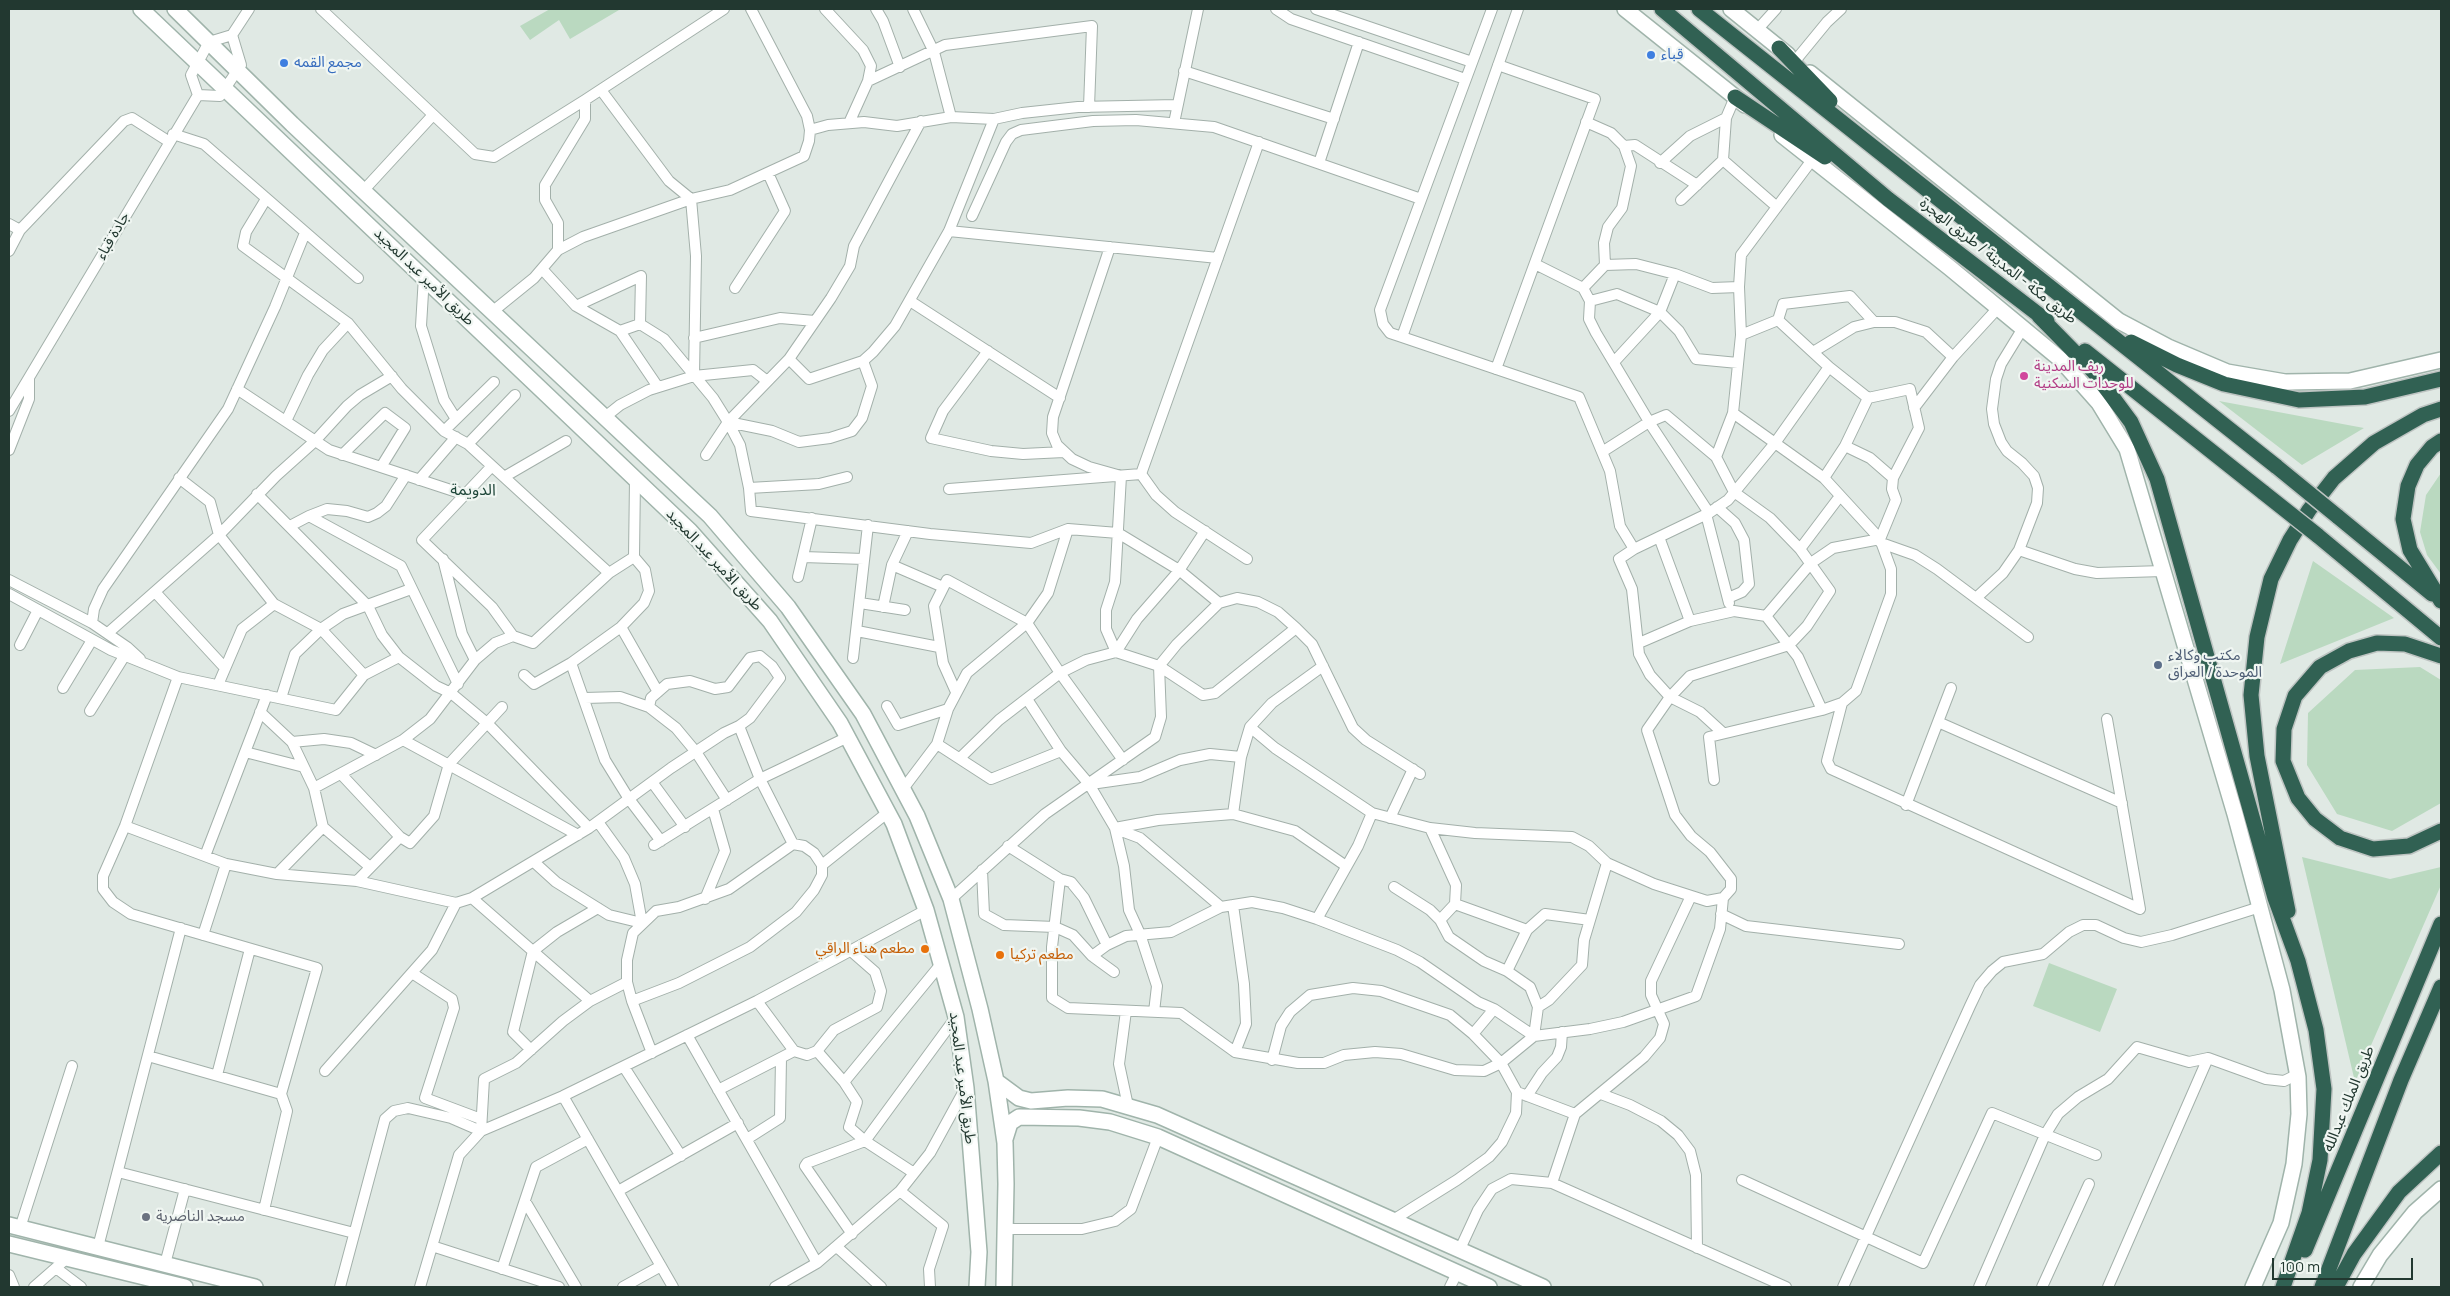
<!DOCTYPE html>
<meta charset="utf-8">
<style>
body{margin:0}
#map{position:relative;width:2450px;height:1296px;overflow:hidden;background:#e0e9e4;font-family:Manrope,sans-serif}
canvas{display:block}
.frame{position:absolute;inset:0;border:10px solid #223830;pointer-events:none}
.scale{position:absolute;left:2272px;top:1258px;width:141px;height:22px;box-sizing:border-box;border:2px solid #223830;border-top:0;padding-left:6px;font-size:15px;line-height:18px;white-space:nowrap;color:#223830;-webkit-text-stroke:4px #f0f6f2;paint-order:stroke}
</style>
<div id="map">
<canvas width="2450" height="1296"></canvas>
<div class="frame"></div>
<div class="scale">100 m</div>
</div>
<script>
const context = document.querySelector('canvas').getContext('2d');
context.lineJoin = 'round';
function paint(path, color) { context.fillStyle = color; context.fill(path, 'evenodd'); }
const poly = rows => new Path2D(rows.map(r => 'M' + r).join(''));
function trace(path, color, width, dash) { context.strokeStyle = color; context.lineWidth = width; context.lineCap = dash ? 'butt' : 'round'; context.setLineDash(dash || []); context.stroke(path); }
function drawText(font, color, halo, rows, align = 'center') {
  context.font = font + ' Manrope,"Noto Sans Arabic",sans-serif'; context.lineWidth = 4.5; context.setLineDash([]); context.textBaseline = 'middle'; context.strokeStyle = halo; context.fillStyle = color; for (const [text, x, y, turn = 0] of rows) {
    context.save(); context.translate(x, y); context.rotate((+turn || 0) * Math.PI / 180); context.textAlign = isNaN(turn) ? turn : align; if (halo) context.strokeText(text, 0, 0); context.fillText(text, 0, 0); context.restore();
  }
}
paint(poly([
 [550,9,618,9,619,10,570,39,559,20,530,40,520,26],
 [2219,401,2364,428,2302,465],
 [2441,473,2441,574,2427,555,2420,532,2426,495],
 [2313,561,2394,618,2280,664],
 [2420,667,2441,680,2441,803,2392,831,2337,814,2307,765,2308,713,2355,670],
 [2302,857,2390,879,2441,867,2441,885,2355,1082],
 [2049,963,2117,989,2100,1032,2033,1006]
]), '#bad9c0');
const street = poly([
 [321,9,475,154,494,157,585,100,724,9],
 [825,9,863,50,871,66,868,81,849,123],
 [876,9,883,21,900,67],
 [913,9,934,52,951,117],
 [1276,9,1291,19,1465,79],
 [1316,9,1472,62],
 [1492,9,1380,310,1383,324,1390,333,1402,337,1579,397,1610,471,1620,526,1634,549],
 [1757,30,1776,9],
 [1795,61,1827,22,1841,9],
 [1184,71,1334,119],
 [868,81,945,45,1092,26,1089,107],
 [601,90,669,181,691,199,696,256,694,376],
 [198,95,191,75,209,42,232,35,249,9],
 [198,95,220,96,241,65,232,35],
 [1586,122,1611,133,1624,146,1631,166,1622,208,1608,227,1604,243,1605,265],
 [1174,123,1198,9],
 [810,130,828,125,864,122,897,126,951,117,994,119,1022,113,1078,107,1177,105],
 [173,134,204,144,358,278],
 [1624,146,1635,145,1697,185],
 [1723,160,1777,207],
 [1319,163,1359,42],
 [1660,163,1690,136,1726,118],
 [363,191,433,115],
 [266,199,246,232,243,246,348,323,402,389,444,431,468,444,609,573],
 [1681,200,1723,160,1726,118,1735,97],
 [972,216,1006,142,1012,134,1021,130,1093,121,1136,120,1214,127,1421,199],
 [9,224,20,230],
 [949,231,1218,258],
 [1110,247,1053,417,1052,433,1057,445,1072,459,1089,467,1121,476,1115,582,1106,610,1106,629,1116,652],
 [558,250,558,223,545,200,545,185,585,119,585,100],
 [9,251,20,230,124,121,132,118,168,141],
 [1535,264,1583,288,1590,301,1589,319,1596,333,1651,425,1709,513],
 [542,269,576,306,620,331,658,387],
 [424,276,421,326,444,400,456,419],
 [735,288,785,211,768,173],
 [1583,288,1605,265,1636,264,1675,274,1712,288,1739,287],
 [910,301,1060,398],
 [1590,301,1617,294,1660,312,1679,331,1696,359,1738,363],
 [576,306,641,276,640,324,620,331],
 [492,312,534,278,558,250,583,237,691,199,730,190,804,156,809,141,810,130,807,116,751,9],
 [1778,320,1783,304,1850,296,1874,322],
 [640,324,664,339,713,398,728,422,740,445,749,488,751,511,930,534,1031,543,1068,529,1118,533,1179,570,1219,603],
 [1741,335,1778,320,1829,367,1868,398,1845,446,1824,478],
 [1402,337,1518,9],
 [694,338,780,318,815,321],
 [988,351,943,411,931,438,991,451,1023,454,1064,452],
 [1813,352,1854,327,1874,322,1895,322,1926,332,1953,357],
 [789,359,809,379,863,361,873,352,895,326,949,231,994,119],
 [1614,362,1660,312,1675,274],
 [1496,369,1595,99,1498,65],
 [237,389,329,450,466,495],
 [1868,398,1910,389,1919,428,1893,478,1892,489,1896,500,1880,539],
 [1914,408,1953,357,1998,308],
 [9,411,198,95],
 [605,417,620,405,649,390,694,376,753,370,767,381],
 [286,421,308,375,323,350,348,323],
 [728,422,772,431,799,442,830,438,852,431,862,418,872,386,863,361],
 [444,431,494,382],
 [468,444,515,395],
 [1845,446,1870,458,1893,478],
 [9,450,29,399,29,378],
 [342,455,385,413,405,428,381,467],
 [706,455,728,422,789,359,831,298,850,266,854,246,921,121],
 [1716,457,1733,413,1741,335,1739,287,1741,255,1812,160],
 [492,466,422,540,492,607,513,636],
 [1141,474,1259,142],
 [504,477,566,441],
 [179,478,210,502,219,535,274,604,321,629,364,675],
 [419,480,456,437],
 [749,488,819,484,847,477],
 [949,489,1141,474,1156,495,1175,512,1247,559],
 [257,494,368,606,382,635,399,657,436,686,451,693,487,723,589,828],
 [1717,507,1735,523,1744,540,1749,584,1742,592,1728,598],
 [1706,514,1729,603],
 [309,516,327,509,347,511,368,517,377,513,386,506,406,475],
 [290,526,309,516,401,566,458,684],
 [1659,537,1690,621],
 [1881,543,1915,555,1937,569,2028,637],
 [1800,549,1840,496],
 [2019,550,2075,569,2097,573,2163,571],
 [803,557,864,559],
 [443,559,462,634,475,660],
 [892,565,943,587],
 [798,577,812,518],
 [9,580,92,623,127,647,140,659],
 [155,592,225,668],
 [9,594,111,650,178,677,336,710,364,675,399,657],
 [1976,598,2003,573,2019,550,2037,503,2038,488,2034,476,2022,463,2007,451,2001,442,1994,424,1992,409,1996,379,2001,364,2023,328],
 [860,603,905,610],
 [883,607,892,565,908,531],
 [1766,616,1811,563,1833,548,1880,539],
 [92,623,94,609,103,589,228,409,275,307,305,233],
 [621,627,658,692],
 [857,631,939,647],
 [108,633,219,535,276,476,315,441,347,406,360,395,392,376],
 [1639,643,1690,621,1734,611,1766,616,1798,657,1822,710],
 [20,645,38,610],
 [1116,652,1137,619,1178,572,1205,531],
 [853,658,868,525],
 [571,663,605,760,629,799,661,841],
 [524,675,534,684,571,663,621,627,644,603,649,591,645,570,634,557],
 [178,677,125,826,103,876,103,889,113,902,131,914,317,968,281,1094],
 [218,685,242,629,274,604],
 [63,688,92,640],
 [956,692,943,663,934,606,947,580,1027,623,1060,673,1123,760],
 [281,698,295,654,321,629,343,614,411,589],
 [585,698,620,697,649,707,676,728,696,752,727,800],
 [1027,699,1061,751,1089,784,1115,828,1124,866,1129,910,1140,934,1157,986,1154,1012],
 [1842,703,1827,761,1831,769,2140,909,2107,719],
 [887,706,898,725,948,709],
 [90,711,125,655],
 [260,712,292,742,314,788,323,827,370,867],
 [1938,722,2122,803],
 [739,726,760,779,793,844],
 [1250,727,1275,748,1372,813,1430,828,1475,833,1572,837,1589,846,1607,863,1654,884,1707,901,1723,898,1731,889,1731,879,1710,852,1691,836,1675,815,1647,730,1670,697,1690,676,1789,645,1807,626,1830,591,1800,549,1770,518,1734,492,1716,457,1666,415,1649,422,1602,452],
 [1723,733,1700,712,1670,697,1650,675,1639,654,1632,589,1619,559,1634,549,1709,513,1728,500,1775,443,1829,367],
 [403,740,578,835],
 [292,742,324,739,351,743,376,755],
 [1061,751,991,779,937,744,948,709,967,673,1027,623,1048,593,1068,529],
 [245,752,304,767],
 [960,758,999,720,1060,673,1086,660,1116,652,1159,666,1203,695,1215,693,1296,628],
 [341,774,400,837,410,843,434,816,449,764,502,707],
 [1714,780,1709,737,1822,710,1842,703,1856,691,1891,594,1891,569,1880,539,1824,478,1733,413],
 [652,782,685,827],
 [1091,784,1140,777,1180,760,1210,754,1241,757],
 [314,788,403,740,430,719,475,660,495,643,513,636,533,643,609,573,634,557,635,479],
 [903,789,937,744],
 [1906,805,1951,688],
 [1233,814,1241,757,1250,727,1272,703,1323,666],
 [1390,818,1413,769],
 [125,826,226,864,277,874,357,881,456,903,472,898,589,828,671,768,724,733,739,726,750,718,780,678,772,666,760,656,750,658,728,687,715,689,690,681,667,684,651,698,649,707],
 [1115,828,1158,820,1233,814,1295,831,1346,866],
 [1430,828,1456,885,1455,904,1440,920],
 [1116,829,1140,838,1221,907],
 [654,845,760,779,848,737],
 [1008,846,1060,879,1052,947,1052,998,1068,1008,1181,1013,1235,1052,1298,1063,1324,1063,1344,1055,1375,1052,1401,1054,1455,1070,1484,1071,1501,1063,1534,1036,1590,1029,1623,1022,1696,996,1720,929,1723,898],
 [205,856,267,695],
 [534,862,556,882,609,915,642,923,635,884,624,858,598,822],
 [822,865,887,813],
 [982,870,984,914,1004,925,1055,927,1073,935,1092,956,1114,972],
 [277,874,323,827],
 [1060,879,1071,882,1084,898,1107,945],
 [357,881,400,837],
 [472,898,590,1001],
 [705,899,725,851,713,809],
 [951,899,1045,814,1155,737,1161,717,1159,666,1177,644,1219,603,1237,598,1258,602,1278,612,1296,628,1312,644,1353,728,1366,740,1420,774],
 [1455,904,1527,930],
 [1233,905,1244,984,1246,1024,1235,1052],
 [1721,914,1746,926,1899,944],
 [1317,919,1358,846,1372,813],
 [203,935,226,864],
 [1092,956,1107,945,1126,936,1171,932,1221,907,1252,902,1283,908,1317,919,1397,950,1420,962,1478,1002,1494,1009,1534,1036,1538,1007,1530,987,1507,971,1484,961,1449,937,1440,920,1430,910,1394,887],
 [1507,971,1527,930,1545,914,1590,920],
 [412,973,452,999,454,1008,425,1098,481,1119],
 [632,1001,679,983,750,947,796,912,814,890,822,875,822,865,814,853,804,846,793,844,729,889,679,907,656,911,633,933,627,960,627,982,632,1001,652,1053],
 [1538,1007,1549,1000,1582,965,1584,940,1607,863],
 [1126,1011,1119,1064,1128,1106],
 [1473,1034,1494,1009],
 [687,1035,817,1263],
 [531,1050,513,1032,533,951,557,932,598,908],
 [794,1051,807,1055,817,1051,844,1082,857,1102,849,1127,865,1141,807,1163,805,1166,852,1234],
 [817,1051,834,1030,877,1007,881,991,875,972,851,951],
 [148,1056,281,1094,287,1111,264,1210],
 [1272,1060,1281,1026,1290,1012,1310,995,1353,988,1381,991,1450,1015,1473,1034,1501,1063,1517,1092,1516,1113,1502,1142,1489,1157,1457,1180,1393,1220],
 [624,1067,681,1156],
 [325,1071,432,950,456,903],
 [217,1075,250,949],
 [844,1082,941,964],
 [718,1090,794,1051,757,1001],
 [1517,1092,1575,1114,1644,1057,1660,1038,1664,1024,1651,995,1651,981,1691,896],
 [1601,1094,1630,1105,1661,1121,1678,1135,1690,1151,1696,1175,1697,1248],
 [563,1096,673,1287],
 [1527,1096,1542,1073,1557,1057,1561,1047,1562,1032],
 [747,1139,780,1118,781,1058],
 [118,1172,354,1233],
 [914,1173,865,1141,956,1017],
 [1742,1180,1923,1263,1992,1113,2096,1155],
 [1552,1183,1575,1114],
 [618,1191,738,1123],
 [900,1191,943,1226,929,1269,930,1287],
 [525,1201,576,1287],
 [20,1228,72,1066],
 [1006,1229,1082,1229,1115,1221,1131,1209,1158,1137],
 [432,1246,559,1287],
 [98,1247,181,928],
 [837,1247,881,1287],
 [1460,1249,1478,1210,1492,1189,1511,1179,1552,1183,1786,1287],
 [165,1264,185,1189],
 [56,1268,81,1287],
 [502,1269,536,1167,588,1139],
 [9,1275,14,1287],
 [34,1287,66,1259],
 [340,1287,385,1119,394,1111,408,1108,451,1118,481,1131,484,1079,516,1063,563,1021,590,1001,627,982],
 [420,1287,459,1155,481,1131,563,1096,757,1001,926,910],
 [623,1287,661,1266],
 [775,1287,817,1263,900,1191,930,1153,965,1089],
 [1450,1287,1457,1273],
 [1843,1287,1970,1006,1980,985,1992,971,2003,962,2043,954,2069,932,2083,925,2096,925,2124,938,2141,942,2172,935,2260,907],
 [1979,1287,2045,1135,2058,1114,2078,1097,2108,1079,2137,1047,2189,1062,2208,1058],
 [2042,1287,2089,1184],
 [2108,1287,2208,1058,2266,1079,2284,1081,2298,1074]
]);
const secondary = poly([
 [141,9,690,531,770,621,840,723,894,824,926,910,956,1017,966,1088,979,1252,977,1287],
 [175,9,292,124,710,516,788,607,863,714,917,816,951,899,980,1009,996,1081,1005,1143,1006,1184,1004,1287],
 [1625,9,1745,105],
 [1731,9,1788,55],
 [1810,73,2119,321,2168,347,2227,372,2285,382,2350,381,2441,360],
 [1782,135,1950,268,2060,359,2099,403,2127,449,2235,814,2282,990,2298,1077,2299,1114,2294,1164,2281,1223,2253,1287],
 [996,1081,1019,1098,1031,1101,1068,1098,1102,1099,1157,1115,1543,1287],
 [1005,1139,1010,1123,1019,1117,1079,1118,1110,1122,1158,1137,1489,1287],
 [9,1225,255,1287],
 [9,1244,185,1287],
 [2361,1287,2380,1255,2415,1212,2441,1189]
]);
const highway = poly([
 [1662,9,1888,199,2047,321],
 [1699,9,2277,467],
 [1779,48,1830,101],
 [1735,97,1825,157],
 [2039,316,2094,372,2131,422,2157,479,2275,898,2298,961,2316,1030,2324,1089,2320,1160,2309,1213,2283,1287],
 [2131,342,2177,365,2224,384,2299,400,2365,397,2441,379],
 [2085,351,2264,493],
 [2337,516,2432,594],
 [2317,535,2441,638],
 [2441,601,2410,550,2403,519,2408,486,2417,465,2432,447,2441,441],
 [2441,656,2405,644,2377,643,2349,651,2320,667,2295,696,2284,729,2283,761,2298,798,2315,819,2340,838,2373,849,2409,846,2441,831],
 [2288,911,2257,756,2251,695,2257,637,2271,579,2290,540,2309,510,2334,478,2374,443,2423,415,2441,409],
 [2305,1250,2441,924],
 [2322,1287,2401,1080,2441,987],
 [2336,1287,2354,1254,2399,1192,2441,1153]
]);
trace(street, '#a3b0aa', 12);
trace(secondary, '#a0b4ab', 18);
trace(highway, '#bdc3c1', 18);
trace(street, '#fff', 10);
trace(secondary, '#fff', 15);
trace(highway, '#316153', 15);
const highwayBridge = poly([
 [2277,467,2337,516],
 [2264,493,2317,535]
]);
trace(highwayBridge, '#bdc3c1', 18, []);
trace(highwayBridge, '#316153', 15);
for (const [x, y, r, color] of [
 [1651,55,5,"#3f7fe0"],
 [284,63,5,"#3f7fe0"],
 [2024,376,5,"#d1479c"],
 [2158,665,5,"#5c6f8a"],
 [925,949,5,"#e8710a"],
 [1000,955,5,"#e8710a"],
 [146,1217,5,"#6b7280"]
]) { const dot = new Path2D(); dot.arc(x, y, r, 0, 2 * Math.PI); context.fillStyle = color; context.fill(dot); trace(dot, '#f0f6f2', 2); }
drawText('15px', '#366cbe', '#f0f6f2', [
 ["قباء",1661,55],
 ["مجمع القمه",294,63]
], 'left');
drawText('15px', '#223830', '#f0f6f2', [
 ["جادة قباء",113,236,-60],
 ["طريق مكة - المدينة / طريق الهجرة",1998,261,38],
 ["طريق الأمير عبد المجيد",424,277,44],
 ["طريق الأمير عبد المجيد",714,560,47],
 ["طريق الأمير عبد المجيد",962,1078,83],
 ["طريق الملك عبدالله",2349,1099,-68]
]);
drawText('15px', '#b23c85', '#f0f6f2', [
 ["ريف المدينة",2034,367],
 ["للوحدات السكنية",2034,384]
], 'left');
drawText('15px', '#4e5e75', '#f0f6f2', [
 ["مكتب وكالاء",2168,656],
 ["الموحدة / العراق",2168,673]
], 'left');
drawText('15px', '#c56008', '#f0f6f2', [
 ["مطعم هناء الراقي",915,949],
 ["مطعم تركيا",1010,955,"left"]
], 'right');
drawText('15px', '#5b616d', '#f0f6f2', [
 ["مسجد الناصرية",156,1217]
], 'left');
drawText('16px', '#20483b', '#f0f6f2', [
 ["الدويمة",473,491]
]);
</script>
